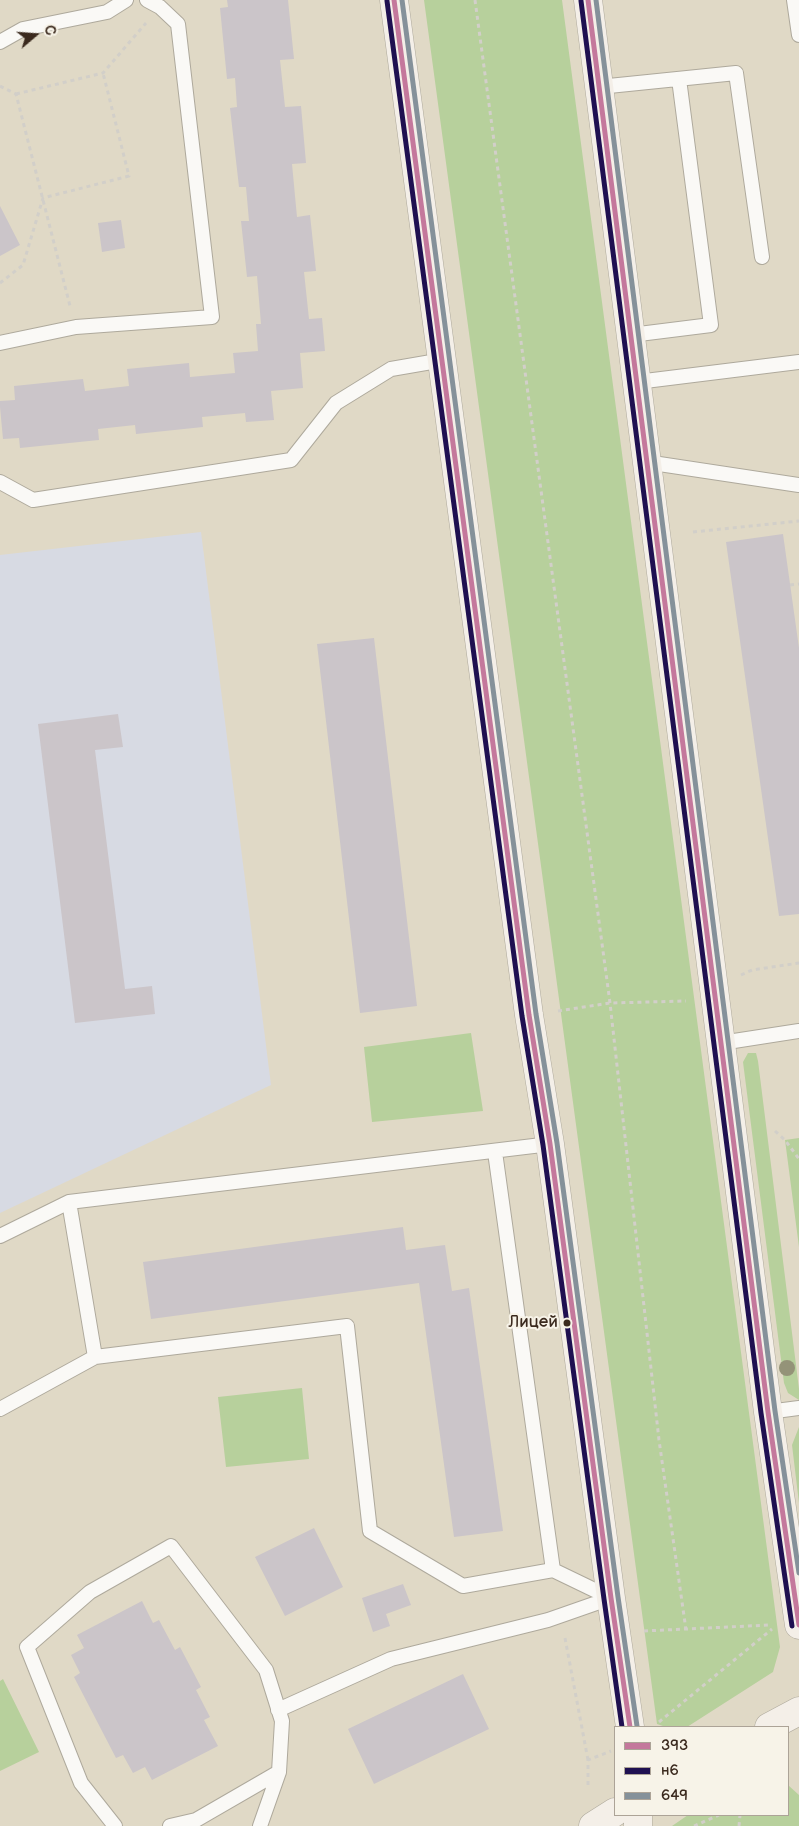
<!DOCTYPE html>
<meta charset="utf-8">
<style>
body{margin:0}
#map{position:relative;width:799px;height:1826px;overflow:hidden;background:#e0d9c6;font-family:"Balsamiq Sans",sans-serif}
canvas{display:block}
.legend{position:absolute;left:614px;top:1726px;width:175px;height:90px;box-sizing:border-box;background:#f7f3e8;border:1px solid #aca397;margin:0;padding:6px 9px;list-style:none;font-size:15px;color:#3b2a1e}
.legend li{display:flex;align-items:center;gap:10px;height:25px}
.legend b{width:25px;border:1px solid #aca397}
.north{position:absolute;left:10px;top:10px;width:50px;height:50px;-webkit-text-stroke:4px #f7f3e8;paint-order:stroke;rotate:72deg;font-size:14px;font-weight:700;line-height:20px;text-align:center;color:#3b2a1e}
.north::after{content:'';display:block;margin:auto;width:18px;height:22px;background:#3b2a1e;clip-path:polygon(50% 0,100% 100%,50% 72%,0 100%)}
</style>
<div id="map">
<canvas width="799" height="1826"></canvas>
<ul class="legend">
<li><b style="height:6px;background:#c4789c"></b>393</li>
<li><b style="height:6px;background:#1f1051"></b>н6</li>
<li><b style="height:6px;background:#85919a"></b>649</li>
</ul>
<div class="north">С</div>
</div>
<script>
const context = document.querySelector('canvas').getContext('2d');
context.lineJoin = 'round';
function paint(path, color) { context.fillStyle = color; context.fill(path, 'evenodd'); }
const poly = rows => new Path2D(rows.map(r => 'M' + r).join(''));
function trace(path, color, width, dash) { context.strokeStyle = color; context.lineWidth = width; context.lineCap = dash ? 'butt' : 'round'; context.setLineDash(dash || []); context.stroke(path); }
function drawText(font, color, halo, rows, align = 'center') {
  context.font = font + ' "Balsamiq Sans",sans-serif'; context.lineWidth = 4; context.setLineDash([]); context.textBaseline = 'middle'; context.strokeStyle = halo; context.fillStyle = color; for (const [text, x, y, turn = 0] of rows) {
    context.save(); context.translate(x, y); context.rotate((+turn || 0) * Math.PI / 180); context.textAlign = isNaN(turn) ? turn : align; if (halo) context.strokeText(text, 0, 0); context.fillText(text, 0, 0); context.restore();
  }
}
paint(poly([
 [201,532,271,1085,0,1213,0,555]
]), '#d7dae3');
paint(poly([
 [424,0,562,0,780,1647,773,1672,687,1727,666,1727,657,1724],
 [471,1033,483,1111,372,1122,364,1047],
 [748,1053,756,1053,758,1061,799,1389,799,1400,788,1393,784,1383,743,1062],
 [799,1138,799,1247,785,1140],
 [302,1388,309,1459,226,1467,218,1397],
 [799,1427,799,1503,792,1445],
 [3,1679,39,1752,0,1771,0,1681],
 [788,1785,799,1795,799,1826,672,1826,688,1815,788,1815]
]), '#b7d09c');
paint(poly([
 [227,0,288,0,294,59,280,60,285,107,301,106,306,163,292,164,297,217,310,215,316,271,304,272,309,319,322,318,325,351,300,353,303,388,271,391,274,420,246,422,245,413,202,417,203,427,136,434,135,425,98,429,99,440,20,448,19,438,3,439,0,407,0,401,15,400,14,386,83,379,85,391,129,386,127,369,189,363,190,377,235,373,233,353,258,351,256,324,261,324,257,276,247,277,241,221,249,221,246,187,239,187,230,108,237,107,235,78,227,79,220,8,228,7],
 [0,206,20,245,0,256],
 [121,220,125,248,102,252,98,223],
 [783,534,799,648,799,914,779,916,726,542],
 [374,638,417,1006,360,1013,317,644],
 [118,714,123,747,95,750,125,989,152,986,155,1014,75,1023,38,724],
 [403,1227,406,1250,445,1245,452,1291,469,1288,503,1531,454,1537,419,1283,151,1319,143,1262],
 [314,1528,343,1587,285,1616,255,1557],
 [403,1584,411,1605,386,1614,390,1626,373,1632,362,1598],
 [142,1601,153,1623,159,1620,175,1650,180,1647,201,1687,196,1690,210,1717,204,1720,218,1746,152,1780,145,1767,133,1773,123,1755,116,1758,74,1677,80,1673,71,1655,84,1648,77,1635],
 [463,1674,489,1729,374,1784,348,1729]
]), '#cbc5c9');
const lane = poly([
 [794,0,799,35],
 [0,42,23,29,107,12,126,0],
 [599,87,736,73,762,257],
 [631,335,711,325,679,79],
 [0,343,76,327,212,317,178,24,160,7,147,0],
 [637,382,799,362],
 [646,462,799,485],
 [0,482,33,500,291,460,336,403,391,369,443,360],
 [721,1043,799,1031],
 [495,1152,553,1570],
 [69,1202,95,1357,347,1326,370,1531,463,1586,553,1570,611,1598],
 [0,1236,69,1202,550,1144],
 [0,1409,95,1357],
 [768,1412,799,1408],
 [278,1710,391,1659,548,1620,611,1598],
 [115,1826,81,1783,27,1647,90,1592,171,1546,266,1670,282,1721,279,1772,196,1820,170,1826],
 [260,1826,279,1772]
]);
const secondary = poly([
 [394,0,529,1015,550,1144,611,1598,630,1727],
 [588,0,768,1412,799,1625],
 [769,1727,799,1711],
 [638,1815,638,1826],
 [593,1826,615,1812]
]);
trace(lane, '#aea99c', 16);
trace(secondary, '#aea99c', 29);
trace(poly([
 [475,0,610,1003,659,1440,686,1630],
 [0,86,16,94,70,306],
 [16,94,103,73,146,23],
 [0,283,23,265,43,198,129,176,103,73],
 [693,532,799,521],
 [790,585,799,584],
 [741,975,752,970,799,963],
 [558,1011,610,1003,686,1001],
 [775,1131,785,1140,799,1159],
 [644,1631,770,1625],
 [565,1638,588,1760],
 [659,1722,772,1629],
 [588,1785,588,1760,611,1751],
 [694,1826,719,1815],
 [739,1826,740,1815]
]), '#d2cfc9', 3, [4, 4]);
trace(lane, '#faf9f6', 14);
trace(secondary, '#f4efe8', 28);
trace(poly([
 [394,0,529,1015,550,1144,611,1598,630,1727],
 [588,0,768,1412,799,1625]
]), '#c4789c', 5);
trace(poly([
 [387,1,522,1016,543,1145,604,1599,622,1727],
 [581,1,761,1413,792,1626]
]), '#1f1051', 5);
trace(poly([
 [402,0,536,1014,557,1143,618,1597,637,1726],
 [596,0,775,1411,799,1573]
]), '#85919a', 5);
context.fillStyle = '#949378';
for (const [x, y] of [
 [787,1368]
]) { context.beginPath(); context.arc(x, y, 8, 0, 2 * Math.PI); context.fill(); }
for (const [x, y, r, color] of [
 [567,1323,4.5,"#3b2a1e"]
]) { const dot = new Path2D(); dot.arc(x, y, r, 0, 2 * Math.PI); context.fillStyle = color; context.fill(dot); trace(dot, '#f7f3e8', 2); }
drawText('17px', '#3b2a1e', '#f7f3e8', [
 ["Лицей",558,1323]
], 'right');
</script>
